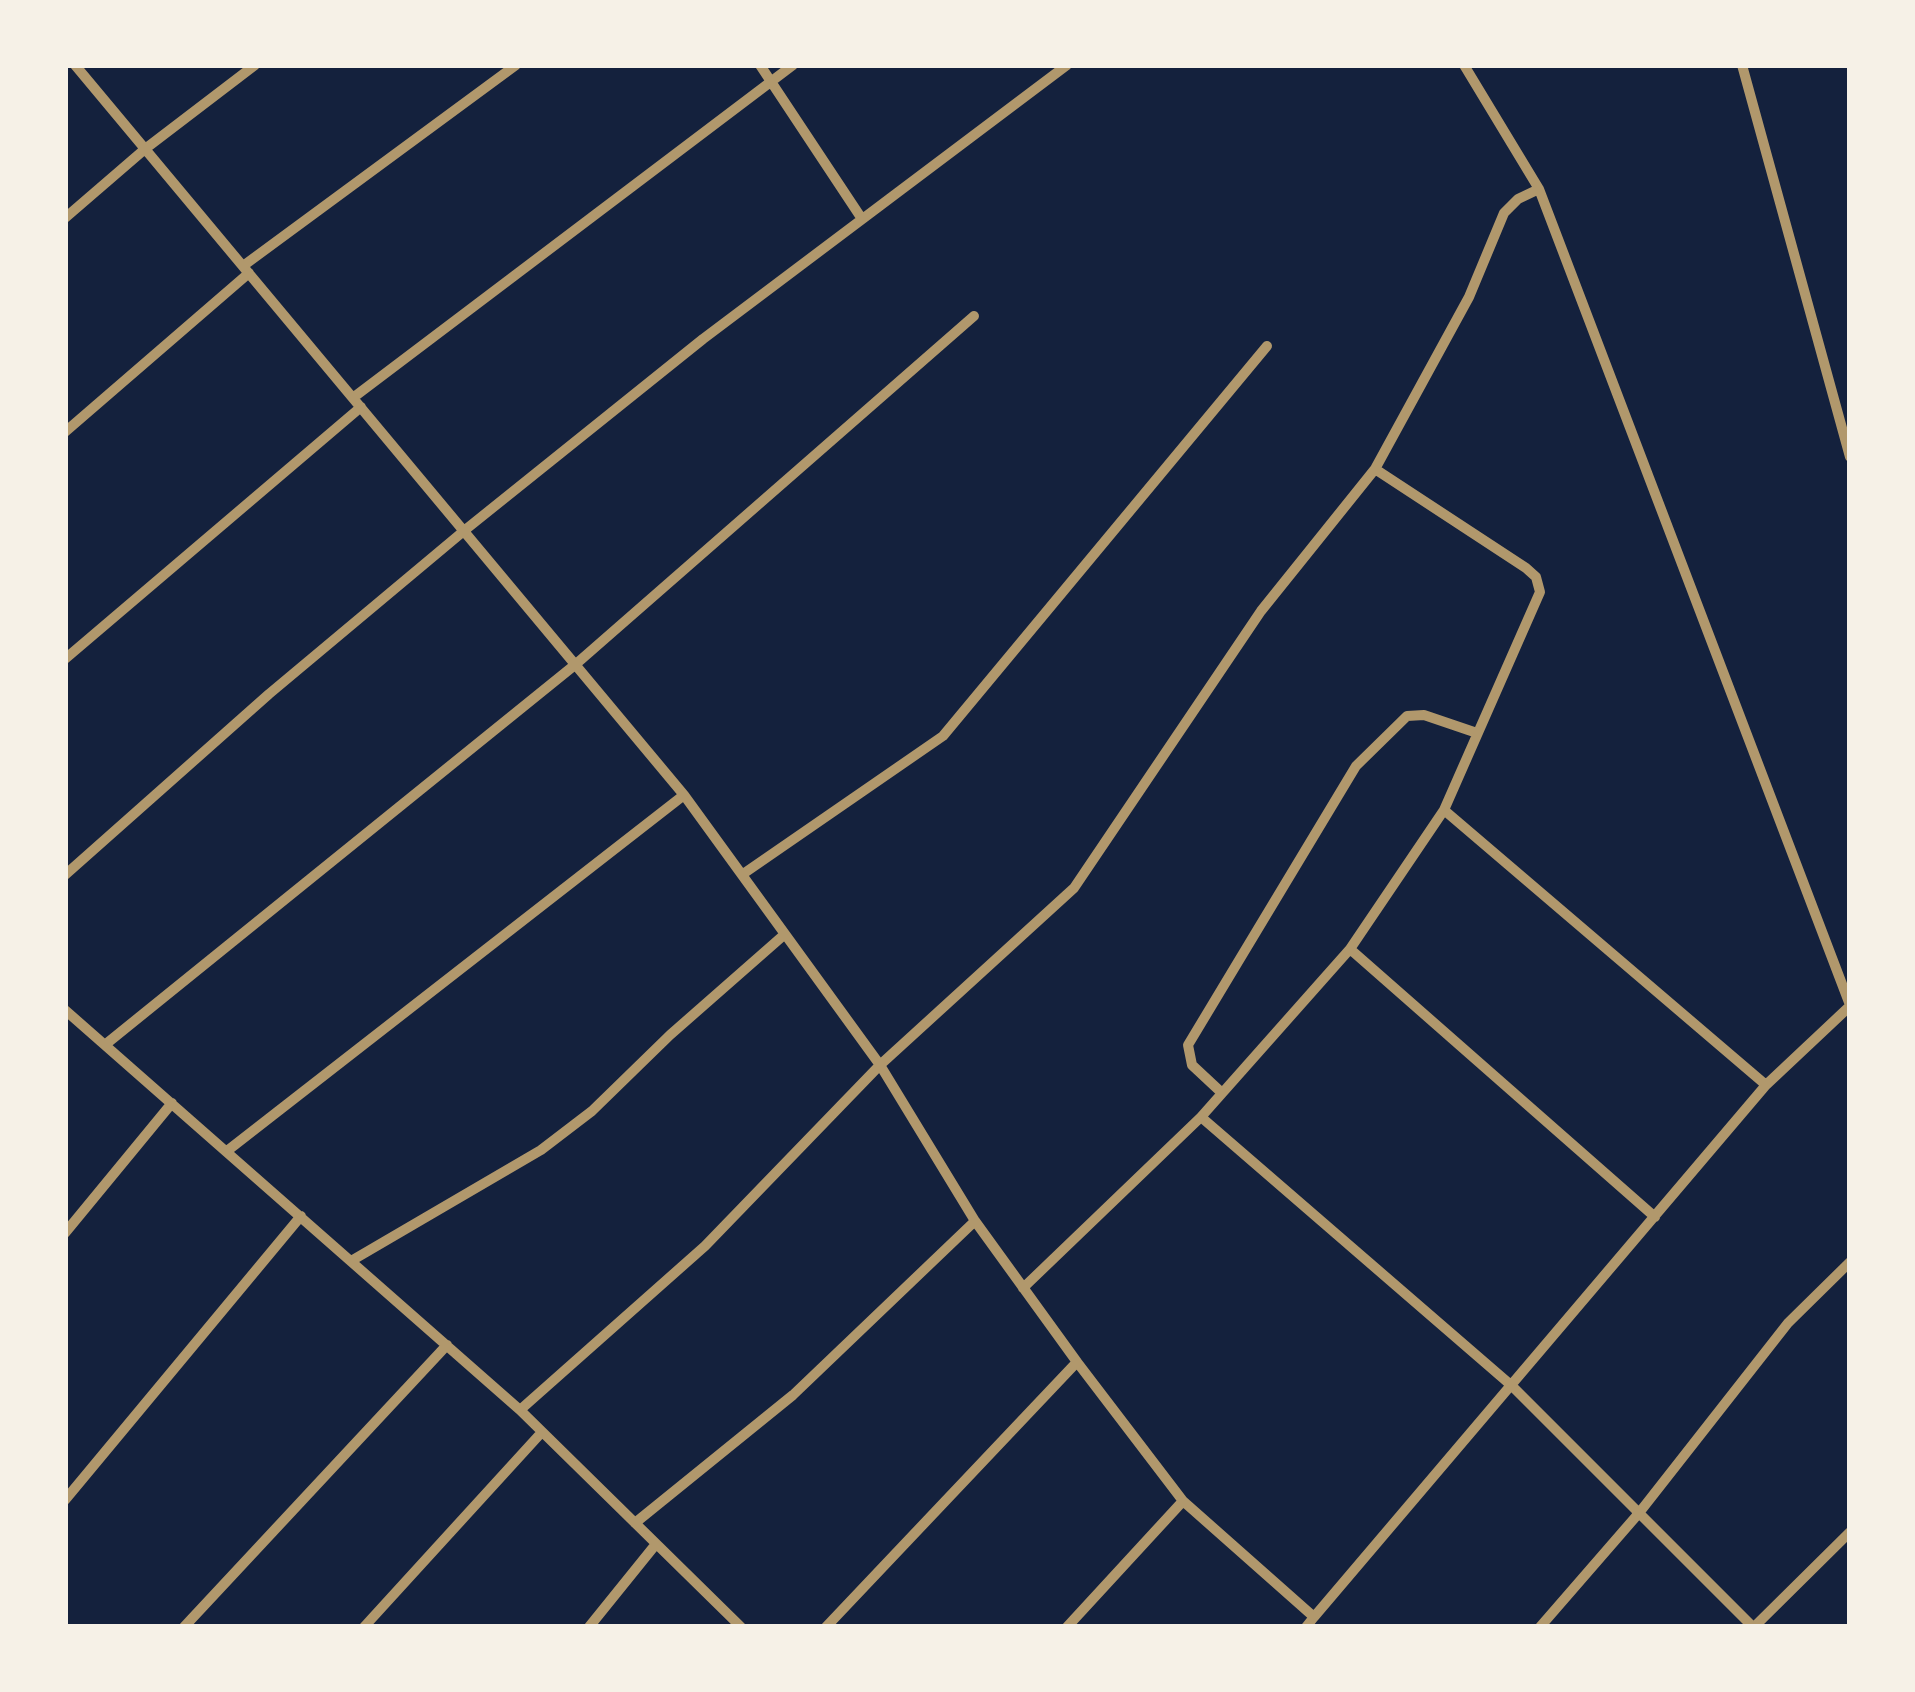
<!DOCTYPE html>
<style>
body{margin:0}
#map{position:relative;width:1915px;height:1692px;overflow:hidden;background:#14213d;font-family:Merriweather,serif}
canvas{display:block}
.frame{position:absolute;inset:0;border:68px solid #f6f1e7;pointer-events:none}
</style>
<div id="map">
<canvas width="1915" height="1692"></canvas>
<div class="frame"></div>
</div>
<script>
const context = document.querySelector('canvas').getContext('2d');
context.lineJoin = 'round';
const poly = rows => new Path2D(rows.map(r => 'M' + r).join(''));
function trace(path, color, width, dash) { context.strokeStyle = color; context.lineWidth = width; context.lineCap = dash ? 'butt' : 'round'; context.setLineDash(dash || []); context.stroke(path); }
trace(poly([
 [75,65,684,795,880,1065,975,1221,1077,1362,1183,1501,1314,1617,1306,1627],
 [760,65,862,219],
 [1464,65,1539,189,1850,1005],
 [1742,65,1850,457],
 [65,218,145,149,255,65],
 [243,266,516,65],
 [354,397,793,65],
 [65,432,249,273],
 [65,659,361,407],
 [1444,810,1766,1085],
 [743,874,943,736,1267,346],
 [65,875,269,694,465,530,703,339,1067,65],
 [1350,949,1655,1217],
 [65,1010,520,1410,741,1627],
 [106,1044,576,664,974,316],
 [1222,1093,1192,1065,1188,1045,1356,766,1407,716,1424,715,1477,733],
 [1201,1117,1512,1386,1753,1627],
 [227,1151,684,795],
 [65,1233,172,1103],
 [351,1261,541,1150,592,1111,670,1035,785,934],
 [1023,1288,1201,1117,1350,949,1444,810,1540,592,1536,577,1526,568,1375,469],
 [520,1410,705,1246,880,1065,1074,888,1261,611,1375,469,1469,297,1504,213,1518,199,1539,189],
 [65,1500,301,1216],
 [635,1523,793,1395,975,1221],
 [1314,1617,1766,1085,1850,1006],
 [184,1627,447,1345],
 [364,1627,542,1432],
 [589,1627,656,1544],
 [826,1627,1077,1362],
 [1067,1627,1183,1501],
 [1540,1627,1639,1513,1788,1323,1850,1262],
 [1754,1627,1850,1532]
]), '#b1986c', 10);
</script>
